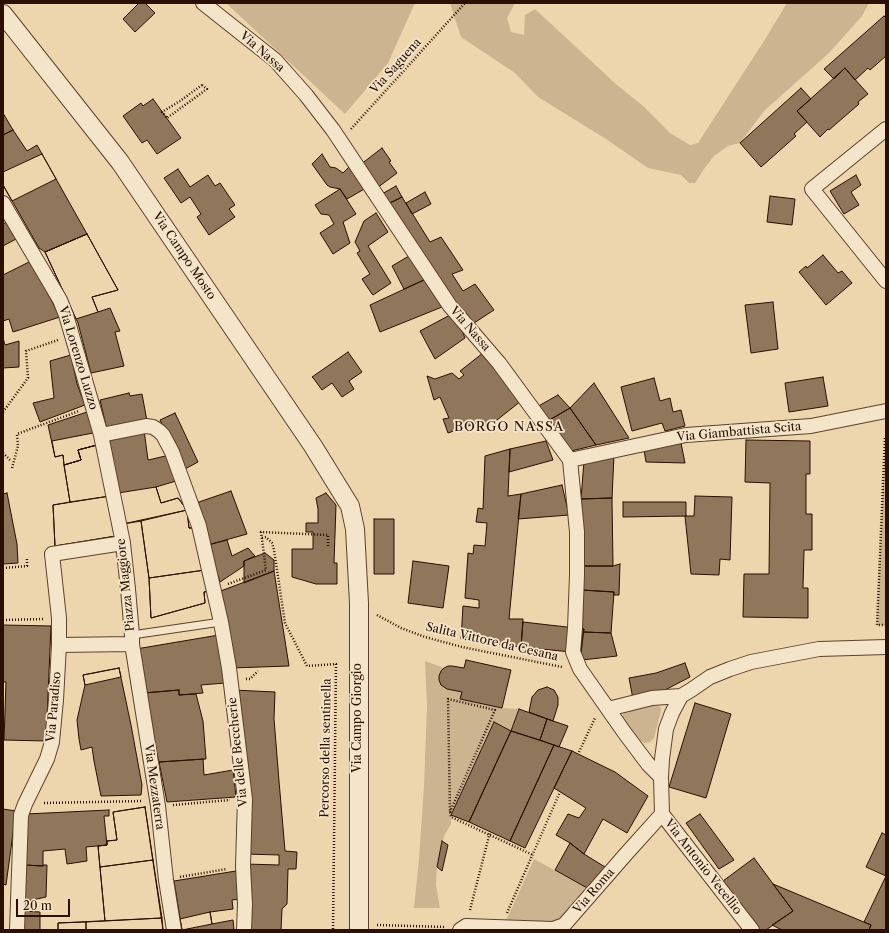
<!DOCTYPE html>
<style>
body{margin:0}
#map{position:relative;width:889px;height:933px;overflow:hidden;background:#edd6ad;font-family:"Libre Caslon Text",serif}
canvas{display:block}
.frame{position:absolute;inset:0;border:4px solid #2b0f00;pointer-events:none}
.scale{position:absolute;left:16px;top:899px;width:54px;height:18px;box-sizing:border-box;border:2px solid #2b0f00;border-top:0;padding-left:5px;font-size:12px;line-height:14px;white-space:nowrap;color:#2b0f00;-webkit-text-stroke:3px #f3e4ca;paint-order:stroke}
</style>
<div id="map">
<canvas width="889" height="933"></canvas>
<div class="frame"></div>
<div class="scale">20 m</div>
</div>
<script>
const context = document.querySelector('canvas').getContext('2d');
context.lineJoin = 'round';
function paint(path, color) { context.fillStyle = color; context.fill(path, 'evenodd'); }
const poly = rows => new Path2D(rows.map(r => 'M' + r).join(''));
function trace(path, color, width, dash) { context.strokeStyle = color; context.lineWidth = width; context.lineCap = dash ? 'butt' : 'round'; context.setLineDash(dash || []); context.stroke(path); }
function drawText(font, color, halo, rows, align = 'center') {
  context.font = font + ' "Libre Caslon Text",serif'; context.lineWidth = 3.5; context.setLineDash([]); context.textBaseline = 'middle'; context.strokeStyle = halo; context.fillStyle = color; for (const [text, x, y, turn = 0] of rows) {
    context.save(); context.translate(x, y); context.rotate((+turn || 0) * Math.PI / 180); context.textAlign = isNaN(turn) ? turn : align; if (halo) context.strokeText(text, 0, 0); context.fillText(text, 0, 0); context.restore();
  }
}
paint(poly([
 [226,3,415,3,388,63,345,114],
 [450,3,515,3,507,18,511,32,524,35,525,15,535,9,617,85,642,105,670,133,690,145,698,143,764,41,787,3,869,3,862,16,829,53,764,111,740,143,728,146,714,156,704,169,695,183,689,183,681,175,648,168,606,139,538,97,515,73,461,37],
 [885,436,886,436,886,625,877,625],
 [425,661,444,668,441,671,439,676,439,680,441,685,447,689,462,692,460,699,502,708,519,709,511,731,493,723,451,815,451,824,444,836,437,867,436,885,440,908,414,908,419,859,424,786,427,706],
 [654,704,659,706,661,708,661,711,654,738,650,742,645,743,642,742,623,722,622,716,625,711],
 [534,859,589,889,557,921,535,924,505,923]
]), '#ccb490');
const building = poly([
 [139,3,145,3,155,13,135,32,123,19,139,3],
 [884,16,886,18,886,56,870,70,868,68,855,80,845,68,834,79,824,69,884,16],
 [845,68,868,94,858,102,859,104,829,130,828,129,820,137,797,111,845,68],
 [801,88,811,99,797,111,807,122,794,134,796,136,761,167,740,143,801,88],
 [153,99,181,138,157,154,147,140,142,143,123,116,141,103,143,106,153,99],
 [3,113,13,130,3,135,3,113],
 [13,130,27,151,37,145,87,234,45,252,39,248,3,185,3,135,13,130],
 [382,148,391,161,389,162,397,173,377,188,360,165,382,148],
 [42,154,56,179,12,201,3,185,3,172,42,154],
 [322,154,330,167,336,168,343,173,351,165,366,188,347,199,340,189,330,187,327,185,312,164,322,154],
 [178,169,190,187,208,175,215,186,220,183,235,205,229,209,235,217,209,235,197,217,201,214,190,197,181,203,164,178,178,169],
 [856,175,861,185,851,192,859,205,844,214,830,191,856,175],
 [396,186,402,197,388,204,382,194,396,186],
 [340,189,356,214,343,222,350,243,333,254,320,233,334,224,329,215,321,214,315,205,340,189],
 [425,192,431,204,412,214,406,203,425,192],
 [770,196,795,199,792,225,767,222,770,196],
 [402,197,430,242,441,237,463,270,452,274,463,291,475,284,494,310,471,325,388,204,402,197],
 [376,213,388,232,368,246,391,283,373,295,372,294,362,279,370,274,357,253,360,251,355,242,364,221,376,213],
 [7,222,16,239,3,246,3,224,7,222],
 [87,234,118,290,92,297,98,312,110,308,120,331,115,332,124,366,91,373,78,323,45,252,87,234],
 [87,234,118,290,92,297,98,312,76,319,45,252,87,234],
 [823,255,838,273,842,271,852,283,826,305,799,272,806,266,807,268,823,255],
 [409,256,424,280,404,289,392,266,409,256],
 [31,261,60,317,13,332,9,319,3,321,3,275,31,261],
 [424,280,442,307,380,332,370,305,424,280],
 [773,302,778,349,751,353,745,305,773,302],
 [450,315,460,326,465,338,435,359,420,331,450,315],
 [3,338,5,345,19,341,19,367,3,368,3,338],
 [348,352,362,372,349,381,354,389,342,397,332,383,322,390,314,379,312,377,348,352],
 [483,353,521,401,497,420,483,426,482,421,448,433,443,419,449,418,440,397,434,400,427,376,435,379,452,373,459,379,464,375,460,371,483,353],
 [71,355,77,384,85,405,40,422,33,403,54,398,50,361,71,355],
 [823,377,828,406,789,412,785,383,823,377],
 [654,378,660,401,670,398,673,412,681,410,685,426,665,431,662,423,632,431,621,387,654,378],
 [594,383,629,438,596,445,570,408,594,383],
 [129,393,130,396,142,394,147,421,107,430,100,400,129,393],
 [558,395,570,408,546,422,535,408,558,395],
 [570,408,596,445,567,452,546,422,570,408],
 [87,412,97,445,78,450,81,460,64,465,63,455,55,457,48,425,87,412],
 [175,413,198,462,183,470,160,420,175,413],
 [144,430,148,460,170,455,176,481,156,487,161,503,178,498,187,510,189,528,194,528,205,570,149,578,141,521,123,524,109,437,144,430],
 [93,433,97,445,78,450,81,460,64,465,63,455,55,457,52,441,93,433],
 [746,440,810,441,810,474,806,474,806,514,812,514,812,550,804,550,803,588,808,588,808,618,743,617,744,574,769,574,770,483,745,482,746,440],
 [546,441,553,460,509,472,510,449,546,441],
 [681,443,685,463,646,462,644,450,681,443],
 [97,445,116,536,55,546,53,505,70,502,64,465,81,460,78,450,97,445],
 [97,445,110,496,70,502,64,465,81,460,78,450,97,445],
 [510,449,508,496,521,494,509,619,523,619,521,647,461,639,463,606,479,608,479,600,465,598,468,553,473,554,474,545,485,546,487,523,476,522,478,508,483,509,485,456,510,449],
 [614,455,612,498,581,499,584,461,614,455],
 [562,485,569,515,518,519,521,494,562,485],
 [156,487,161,503,178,498,187,510,123,524,118,493,156,487],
 [231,491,247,534,208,545,196,503,231,491],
 [7,493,17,544,18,563,3,564,3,494,7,493],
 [326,493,336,505,334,563,337,563,337,584,316,584,292,577,292,549,313,549,313,532,306,532,306,523,318,523,318,509,316,498,326,493],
 [110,496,116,536,55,546,53,505,110,496],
 [695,496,732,497,730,560,720,559,719,575,691,574,685,516,694,516,695,496],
 [612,498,613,566,583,566,581,499,612,498],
 [623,502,686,502,686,516,623,517,623,502],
 [187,510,189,528,194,528,210,591,204,592,205,603,151,618,149,578,141,521,187,510],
 [374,519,394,519,394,574,374,574,374,519],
 [227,540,232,556,248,548,255,556,244,561,244,566,220,582,208,545,227,540],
 [265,553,274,560,274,571,244,583,244,561,265,553],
 [413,561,449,566,443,608,408,603,413,561],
 [620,564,619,595,614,595,614,592,582,590,583,566,613,566,620,564],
 [205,570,210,591,204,592,205,603,151,618,149,578,205,570],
 [274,571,289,666,231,668,218,592,274,571],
 [582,590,614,592,611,633,583,632,584,629,579,629,582,590],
 [523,622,584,629,581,653,521,647,523,622],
 [3,625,51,626,46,741,4,740,6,682,3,682,3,625],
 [583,632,611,633,617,656,582,660,581,653,583,632],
 [219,635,225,683,201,685,203,693,179,695,179,690,144,693,136,649,219,635],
 [466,660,511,670,502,708,460,699,462,692,447,689,441,685,439,680,439,676,441,671,444,668,448,666,452,666,464,668,466,660],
 [685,663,690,677,665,690,633,699,629,678,656,673,685,663],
 [119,668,131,725,142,785,141,795,101,796,94,761,92,747,81,750,79,739,77,720,85,685,83,675,119,668],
 [119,668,121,677,85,685,83,675,119,668],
 [547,687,554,690,558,697,558,705,553,721,529,712,532,697,538,690,547,687],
 [179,690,179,695,196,694,203,721,206,759,159,762,148,720,144,693,179,690],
 [233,690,275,692,274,719,279,781,285,851,297,852,296,869,288,869,287,904,282,909,281,930,248,930,246,864,279,865,279,855,245,854,233,690],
 [695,703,731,714,706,798,669,787,695,703],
 [519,709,547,719,540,740,511,731,519,709],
 [547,719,568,726,559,747,540,740,547,719],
 [494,722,511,731,469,822,451,815,494,722],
 [511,731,554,745,510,841,469,822,511,731],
 [554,745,572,751,525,848,510,841,554,745],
 [572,751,615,772,648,796,627,833,603,819,584,854,570,843,556,835,568,814,579,818,586,808,554,788,572,751],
 [203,759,204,775,233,770,236,797,167,802,159,762,203,759],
 [145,807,163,930,86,930,86,922,105,921,98,846,107,845,107,841,117,840,113,812,145,807],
 [145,807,153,860,100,867,98,846,107,845,107,841,117,840,113,812,145,807],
 [3,809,16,811,6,885,3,884,3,809],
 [109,810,109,816,104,816,107,845,86,847,87,861,67,864,65,849,43,851,43,866,24,865,26,814,109,810],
 [700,814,734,860,719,869,686,823,700,814],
 [882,833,886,835,886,930,869,930,871,925,864,922,886,876,866,867,882,833],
 [442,841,448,845,442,871,437,867,442,841],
 [570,843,584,854,605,867,589,889,555,870,570,843],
 [754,858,793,911,766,930,759,930,723,881,754,858],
 [153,860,162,918,105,921,100,867,153,860],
 [24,865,43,866,43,865,47,865,46,897,23,902,24,865],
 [236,871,240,899,232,900,233,909,210,912,212,924,233,920,234,930,182,930,174,881,236,871],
 [773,884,871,925,869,930,782,930,772,925,793,911,773,884],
 [21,911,40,912,40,930,20,930,21,911],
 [210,912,212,924,182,930,180,919,210,912],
 [162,918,163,930,58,930,58,923,162,918],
 [86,922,86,930,58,930,58,923,86,922]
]);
paint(building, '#90765a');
trace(building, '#2b0f00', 1);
const service = poly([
 [132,635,221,622]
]);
const minor = poly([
 [203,3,275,60,306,95,333,130,450,306,499,363,570,460,577,532,577,575,575,628,573,652,580,669,624,732,648,764,661,777],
 [886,129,812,189,886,281],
 [3,203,60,300,66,315,101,435,123,543,128,589,132,635,132,644,158,806,166,880,174,930],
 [101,435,146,426,153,427,159,431,163,435,172,452,199,526,221,622,229,668,245,799,243,866,245,904,244,930],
 [570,460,686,435,811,426,886,411],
 [59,645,132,644],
 [608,709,652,698,681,696],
 [17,930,21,815,25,804,47,759,52,742,56,700,59,645,59,618,52,554,123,543],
 [460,930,466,926,553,929,564,925,626,854,662,814],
 [752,930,662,814,661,777,662,759,666,729,672,713,681,696,691,690,710,677,730,669,751,662,819,649,886,647]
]);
const tertiary = poly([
 [3,14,120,162,313,446,350,506,355,529,359,603,359,930]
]);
trace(service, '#5c412b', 9);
trace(minor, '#5c412b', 16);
trace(tertiary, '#5c412b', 20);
trace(poly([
 [202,85,207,89,167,118,162,112,180,101,202,85],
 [351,129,465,3],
 [3,412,28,378,26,351,58,340],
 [886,436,885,436,877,625,886,625],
 [3,453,10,460],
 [12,468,18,446,17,434,79,411],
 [262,538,266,537,272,543,274,550,285,623,307,666,336,664,333,930],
 [3,568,27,566,27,557],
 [228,584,266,570,261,532,328,535,328,547],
 [377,615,401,628,425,637,462,647,562,667],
 [3,620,44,619],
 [246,679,250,679,258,671],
 [579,752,595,718],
 [44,803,143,801],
 [173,805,230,800],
 [450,812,495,710,448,699,450,812,451,817,533,855],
 [180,877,227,869],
 [470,910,490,832],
 [507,913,560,792],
 [377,925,446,927]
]), '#2b0f00', 2.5, [1, 2]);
trace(service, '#f3e4ca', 7);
trace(minor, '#f3e4ca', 14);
trace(tertiary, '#f3e4ca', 18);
drawText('12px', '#2b0f00', '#f3e4ca', [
 ["Via Nassa",262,52,41],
 ["Via Saguena",396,66,-48],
 ["Via Campo Mosto",184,256,56],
 ["Via Nassa",470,329,49],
 ["Via Lorenzo Luzzo",78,358,73],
 ["Via Giambattista Scita",739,432,-5],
 ["Piazza Maggiore",126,585,-96],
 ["Salita Vittore da Cesana",492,642,13],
 ["Via Paradiso",54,707,-85],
 ["Via Campo Giorgio",358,718,-90],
 ["Percorso della sentinella",326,748,-89],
 ["Via delle Beccherie",238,752,-96],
 ["Via Mezzaterra",154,787,82],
 ["Via Antonio Vecellio",703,867,52],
 ["Via Roma",594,891,-49]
]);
context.letterSpacing = '1px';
drawText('13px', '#2b0f00', '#f3e4ca', [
 ["BORGO NASSA",509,427]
]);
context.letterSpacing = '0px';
</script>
